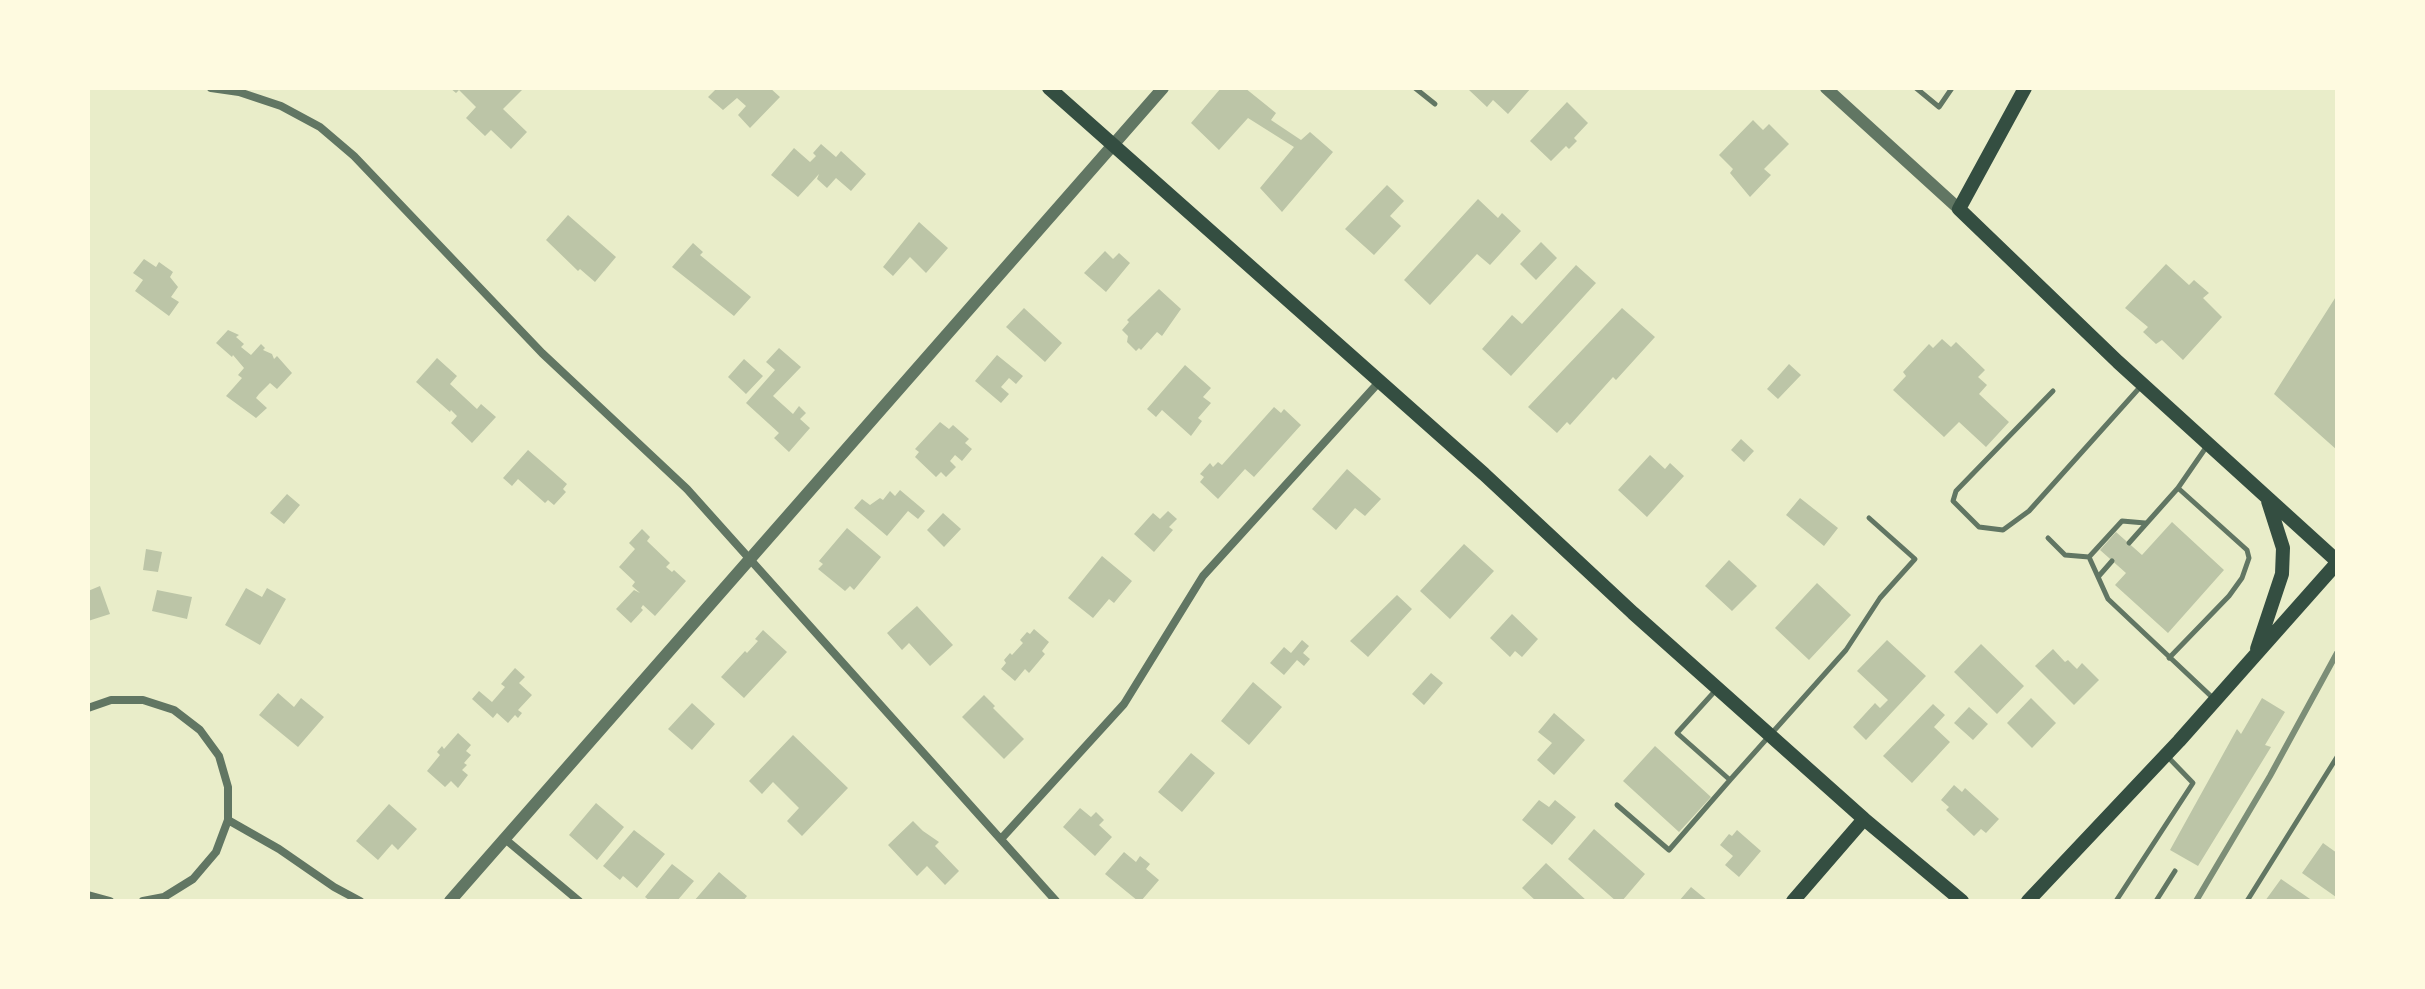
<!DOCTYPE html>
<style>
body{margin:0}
#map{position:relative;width:2425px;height:989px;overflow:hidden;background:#e9edc9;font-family:"Roboto Condensed",sans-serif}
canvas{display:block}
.frame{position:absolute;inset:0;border:90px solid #fefae0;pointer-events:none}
</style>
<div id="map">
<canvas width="2425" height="989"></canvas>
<div class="frame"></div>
</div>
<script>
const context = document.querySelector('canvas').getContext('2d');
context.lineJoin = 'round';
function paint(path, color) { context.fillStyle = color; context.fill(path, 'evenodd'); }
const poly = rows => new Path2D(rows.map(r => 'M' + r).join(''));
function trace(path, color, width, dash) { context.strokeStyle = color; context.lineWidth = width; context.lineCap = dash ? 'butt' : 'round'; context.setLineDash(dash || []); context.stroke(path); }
paint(poly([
 [450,88,521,88,523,89,503,109,527,132,511,149,491,130,485,136,466,118,476,107,459,90,456,93],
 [717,88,770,88,780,97,750,128,738,115,746,106,737,98,723,110,708,97],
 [1221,88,1245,88,1276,113,1271,120,1301,140,1310,132,1333,152,1282,212,1260,188,1294,147,1248,118,1219,150,1191,123],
 [1471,88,1531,88,1508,114,1493,100,1487,107,1469,90],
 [1567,102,1588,123,1574,138,1577,141,1569,149,1566,146,1551,161,1530,141],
 [1753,120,1763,130,1769,124,1789,144,1764,169,1771,175,1750,197,1730,173,1733,169,1719,155],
 [821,144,836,157,841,151,866,174,851,191,836,178,827,188,817,179,819,174,798,197,771,175,794,148,810,162,816,156,813,153],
 [1387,185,1404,201,1390,216,1401,226,1374,255,1345,229],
 [1478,199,1498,218,1502,213,1521,231,1490,265,1477,254,1430,305,1404,280],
 [568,215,616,257,595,282,580,269,578,271,546,240],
 [919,222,948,248,926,273,910,257,893,276,883,267],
 [1541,242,1557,258,1536,280,1520,264],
 [693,243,703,252,700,255,751,297,734,316,672,267],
 [1105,251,1113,259,1119,253,1130,263,1106,292,1084,273],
 [144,259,156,267,159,262,173,272,170,277,178,287,171,297,179,302,169,316,135,291,143,280,133,273],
 [2166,264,2189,285,2194,280,2209,293,2203,298,2222,317,2183,360,2162,340,2156,344,2143,332,2148,327,2125,308],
 [1576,265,1596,283,1511,376,1482,349,1512,315,1522,324],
 [1159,289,1181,309,1162,336,1157,332,1141,350,1139,348,1136,351,1127,342,1128,336,1122,330,1129,322,1127,320],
 [2337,295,2337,450,2274,394],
 [1024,308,1062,343,1045,362,1006,327],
 [1622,308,1655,337,1616,380,1613,377,1570,425,1567,422,1557,433,1528,407],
 [228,330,239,335,236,337,244,344,241,347,251,355,261,344,265,348,263,350,272,354,274,359,277,356,292,373,277,389,270,383,259,394,256,398,267,408,256,418,226,396,242,378,238,375,244,368,233,355,232,357,216,343],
 [1942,339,1951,347,1956,342,1985,370,1978,377,1987,385,1979,394,2009,422,1986,447,1959,422,1944,437,1893,390,1906,376,1903,372,1929,344,1933,348],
 [779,348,801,367,773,396,793,414,799,406,806,413,800,419,810,428,789,452,774,438,779,433,746,403,775,370,766,362],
 [997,355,1023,376,1016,384,1009,378,1001,387,1009,394,1001,403,975,381],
 [437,358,457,376,450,384,477,409,481,404,496,417,472,443,451,423,457,416,451,410,450,412,416,382],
 [744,359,763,376,746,394,728,377],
 [1789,364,1801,375,1778,399,1767,389],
 [1185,365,1211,388,1203,397,1211,403,1198,418,1202,421,1191,436,1162,410,1156,417,1147,409],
 [1274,407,1281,413,1284,409,1301,425,1254,477,1245,469,1218,499,1200,482,1204,477,1200,474,1210,463,1213,467,1218,462,1222,465],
 [940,422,949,429,953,425,969,439,965,443,972,449,962,461,955,455,950,461,956,467,946,477,941,472,936,477,915,457,919,452,915,449],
 [1741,439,1754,451,1744,462,1731,450],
 [528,450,567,484,563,489,566,492,554,505,548,500,545,503,518,479,512,486,503,478],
 [1650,455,1665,469,1670,463,1684,476,1647,517,1618,490],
 [1347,469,1381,499,1365,516,1355,508,1336,530,1312,509],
 [900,490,925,511,918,519,908,511,887,536,854,508,862,499,870,505,880,498,883,500,890,491,895,496],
 [287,494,300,505,284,524,270,513],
 [1800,498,1838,528,1824,546,1786,515],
 [1168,511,1177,519,1169,527,1173,530,1154,552,1134,534,1153,513,1160,519],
 [943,513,961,529,944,547,927,530],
 [2172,522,2224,570,2168,633,2115,585,2126,573,2100,550,2116,532,2142,555],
 [847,528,881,557,854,590,850,586,845,591,818,569,823,564,819,561],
 [642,529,650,537,647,541,670,563,666,567,672,572,674,570,686,581,655,616,643,605,641,608,643,610,631,623,616,609,634,590,640,593,632,586,635,582,619,567,635,549,629,543],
 [1464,544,1494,571,1450,619,1420,591],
 [146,549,162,552,158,572,143,570],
 [1102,556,1132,581,1114,603,1109,599,1093,618,1068,598],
 [1729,560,1757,586,1732,611,1705,586],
 [1817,583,1851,615,1809,660,1775,628],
 [100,586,110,614,88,621,88,591],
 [246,588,262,597,267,588,286,599,260,645,225,625],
 [157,590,192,597,187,619,152,611],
 [1397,595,1412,609,1368,657,1350,641],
 [917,606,953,645,930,666,909,643,902,650,887,633],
 [1512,614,1538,639,1522,657,1515,651,1510,657,1490,638],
 [1034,629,1049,642,1042,651,1045,654,1029,673,1025,669,1015,681,1001,669,1006,663,1004,660,1010,653,1012,655,1023,643,1020,640,1027,632,1030,634],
 [763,630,787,652,744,698,721,677,745,651,747,653,758,641,755,639],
 [1302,640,1309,646,1303,653,1310,659,1304,666,1297,660,1284,675,1270,663,1284,647,1291,653],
 [1887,640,1926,676,1866,740,1853,727,1875,703,1880,708,1888,700,1857,671],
 [1981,644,2024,686,1997,714,1954,672],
 [2053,649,2065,662,2068,660,2077,669,2082,663,2099,680,2074,705,2035,666],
 [515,668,525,677,519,683,532,695,518,710,522,713,518,718,515,715,508,723,497,713,493,718,472,699,479,691,492,702,505,687,501,684],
 [1431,673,1443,683,1424,705,1412,694],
 [1253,682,1282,707,1249,745,1221,721],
 [278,693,294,707,301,698,324,717,298,747,259,715],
 [984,695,995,706,993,708,1024,739,1004,759,962,717],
 [2031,698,2056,723,2032,748,2007,723],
 [2262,698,2285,712,2265,745,2271,747,2198,866,2170,850,2237,729,2241,734],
 [692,703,715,724,692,750,668,729],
 [1933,704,1945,715,1934,727,1950,742,1912,783,1883,756],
 [1969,707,1988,724,1973,740,1954,723],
 [1554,713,1585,740,1554,775,1537,760,1552,743,1538,732],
 [458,733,471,745,466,751,471,755,464,763,467,765,462,770,468,775,458,788,451,781,445,787,427,771,440,755,437,752,442,746,444,749],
 [793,735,848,788,802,836,787,821,799,808,773,782,762,794,749,781],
 [1655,746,1711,797,1679,832,1623,781],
 [1191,753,1215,773,1182,812,1158,792],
 [1954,785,1962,792,1965,788,1999,819,1986,833,1981,829,1974,836,1946,810,1949,807,1941,800],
 [1539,800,1549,807,1555,800,1576,817,1552,845,1522,820],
 [596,803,624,827,597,860,569,835],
 [389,804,417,829,398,850,392,844,378,860,356,841],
 [1080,808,1091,817,1096,812,1104,820,1099,825,1112,837,1095,856,1063,827],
 [913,821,923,831,939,842,935,846,959,871,945,885,927,866,917,876,888,845],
 [1594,829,1645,874,1622,901,1616,901,1568,859],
 [634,830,665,854,637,888,623,876,620,880,603,866],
 [1737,830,1761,851,1739,877,1725,865,1733,856,1720,845,1729,834,1732,836],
 [2323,843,2337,853,2336,897,2302,873],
 [1124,852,1136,862,1140,856,1150,864,1146,869,1159,880,1141,901,1138,901,1105,874],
 [1546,863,1587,901,1536,901,1522,888],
 [672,864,694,881,677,901,650,901,645,897],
 [719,872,747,896,743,901,694,901],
 [2281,879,2313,901,2265,901],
 [1691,887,1708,901,1679,901]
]), '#bcc5a7');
trace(poly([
 [1415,88,1435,104],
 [1916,88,1939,107,1952,88],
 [2053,391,1956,491,1953,501,1979,527,2003,530,2029,511,2142,385],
 [2048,538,2065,555,2089,557],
 [2129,543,2178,488,2207,446],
 [2089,557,2108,599,2214,699],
 [2089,557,2122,521,2145,523],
 [2098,577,2112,561],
 [2169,658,2229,596,2242,578,2249,558,2247,550,2178,488],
 [1715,691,1677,733,1730,780,1846,650,1880,598,1915,559,1869,518],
 [1617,805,1669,850,1730,780],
 [2116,901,2193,783,2166,755],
 [2156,901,2175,871],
 [2247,901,2337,757]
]), '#617663', 5);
trace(poly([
 [211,88,239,92,281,106,320,127,354,156,542,353,687,489,1056,901],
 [88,708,111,700,143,700,174,710,200,730,219,756,228,787,228,820,216,852,193,879,164,897,143,901],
 [228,820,279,849,334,887,360,901],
 [505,839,579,901],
 [1001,839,1124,704,1203,576,1380,381],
 [88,895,110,901]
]), '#617663', 8);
trace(poly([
 [1826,88,1959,209],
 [450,901,1163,88]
]), '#617663', 12);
trace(poly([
 [1049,88,1484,474,1633,613,1864,819,1962,901],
 [1793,901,1864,819]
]), '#344e41', 14);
trace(poly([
 [2025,88,1959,209,2118,362,2337,561],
 [2257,649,2282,574,2283,548,2268,501],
 [2028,901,2179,741,2337,563]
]), '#344e41', 14);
trace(poly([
 [2196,901,2270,776,2337,653]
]), '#7c8e77', 6);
</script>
